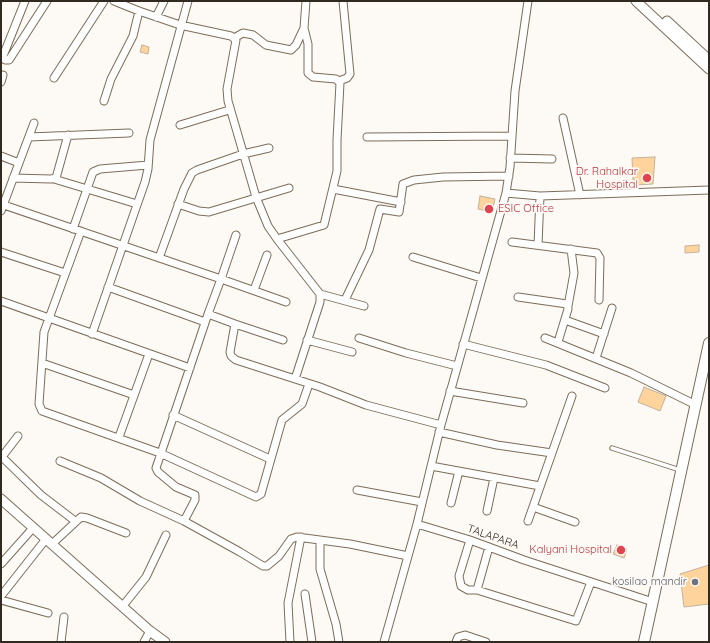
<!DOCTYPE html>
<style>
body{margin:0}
#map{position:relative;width:710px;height:643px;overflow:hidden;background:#fdf9f5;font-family:Quicksand,sans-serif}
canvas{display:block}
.frame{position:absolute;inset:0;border:2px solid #302a21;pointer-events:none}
</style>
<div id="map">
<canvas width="710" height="643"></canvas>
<div class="frame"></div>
</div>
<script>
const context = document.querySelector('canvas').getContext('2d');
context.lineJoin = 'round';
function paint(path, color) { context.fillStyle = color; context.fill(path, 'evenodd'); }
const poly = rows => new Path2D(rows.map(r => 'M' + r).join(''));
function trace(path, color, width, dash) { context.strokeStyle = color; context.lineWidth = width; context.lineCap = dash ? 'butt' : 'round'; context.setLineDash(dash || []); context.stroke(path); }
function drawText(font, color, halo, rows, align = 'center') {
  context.font = font + ' Quicksand,sans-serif'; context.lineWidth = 3.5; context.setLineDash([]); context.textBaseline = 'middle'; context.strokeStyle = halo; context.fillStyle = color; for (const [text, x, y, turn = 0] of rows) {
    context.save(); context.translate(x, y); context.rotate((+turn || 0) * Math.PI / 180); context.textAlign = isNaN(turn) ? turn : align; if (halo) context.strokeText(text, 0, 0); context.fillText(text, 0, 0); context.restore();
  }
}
const building = poly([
 [142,45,149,47,148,54,140,52,142,45],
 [655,157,653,184,636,185,636,180,633,180,632,158,655,157],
 [480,196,495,199,492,212,478,209,480,196],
 [699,245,699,252,685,253,685,246,699,245],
 [644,387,666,396,660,411,638,402,644,387],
 [617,545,627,549,624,558,613,554,617,545],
 [709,565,709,604,684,607,680,574,709,565]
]);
paint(building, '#fed49c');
trace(building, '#c2b29c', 1);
const service = poly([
 [612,448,680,470]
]);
const minor = poly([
 [25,1,3,56,5,60,9,60,47,1],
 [114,1,139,11,180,25,231,36,236,40,227,89,228,101,256,197,268,226,277,239,320,294,320,302,295,379],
 [156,17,164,1],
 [234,38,243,33,253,35,266,45,291,50,296,45,304,28,306,1],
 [54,78,104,1],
 [339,81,347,78,350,74,343,1],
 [1,82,3,75],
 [104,101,111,79,133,36,139,11],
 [563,118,580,195],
 [180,125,229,110],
 [29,137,129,133],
 [367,137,512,136],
 [1,156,19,163],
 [510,158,552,159],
 [13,178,51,179,56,178,68,135],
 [54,179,137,204],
 [333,189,401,202],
 [506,193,540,196,709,190],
 [1,204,221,279,236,235],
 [178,204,199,211,209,212,289,188],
 [1,211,34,123],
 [73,229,93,172,100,169,148,165],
 [81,231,44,332,39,404,42,411,160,453,256,497,261,494,282,420,302,404,309,384],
 [277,239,324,225,337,171,337,140,340,83,336,79,313,77,308,73,308,44,304,28],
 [512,242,597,253,600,258,599,300],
 [538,245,540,196],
 [1,252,65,273],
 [413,257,481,278],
 [159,258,184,189,192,173,197,170,243,154,269,148],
 [108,287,205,322],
 [254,290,267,255],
 [320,294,364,306],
 [518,297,567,304,568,309,558,342],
 [345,300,369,250,380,209,399,212,403,184,414,180,443,177,509,176],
 [1,301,190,368],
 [286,302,221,279,208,314,235,324,230,352,231,356,236,360,320,387,366,405,441,425,417,524,384,642],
 [568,306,574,273,571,249],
 [565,320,604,334],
 [235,324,283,340],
 [92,334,145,182,148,169,150,140,188,1],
 [359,338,406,353,457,366],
 [545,338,631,373,696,405],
 [307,340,352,352],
 [463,344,546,365,605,388],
 [596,358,612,308],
 [42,363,134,395],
 [450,391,523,403],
 [173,415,270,459],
 [441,425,506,193,510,167,515,91,528,1],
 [439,432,497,445,552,453],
 [119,437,149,354],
 [2,457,41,495,75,521],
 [1,458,18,436],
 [60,461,101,478,140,501,184,521,240,552,263,566,267,566,279,556,291,539,297,537,350,544,408,556],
 [431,466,540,486],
 [357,490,422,502],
 [451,503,459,471],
 [533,507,575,522],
 [487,511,494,478],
 [184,521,195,500,195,495,176,487,158,472,156,468,208,314],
 [528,521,572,396],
 [417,524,470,540,524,560,653,602],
 [320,540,320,569,336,624,339,642],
 [470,540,459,576,461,586,468,590,477,590,576,621,591,582],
 [52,544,81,517,87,518,126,533],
 [1,564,33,528],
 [477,590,489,547],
 [305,594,312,642],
 [1,596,46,539],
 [1,600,48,613],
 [122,607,146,577,166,535],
 [61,642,64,617],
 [144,642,150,631],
 [290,642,288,603,301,537],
 [456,642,458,637,465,635,486,642]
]);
const tertiary = poly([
 [636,1,709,69],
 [667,21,709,60],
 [1,499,150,631,165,642]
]);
const secondary = poly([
 [644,642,709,343]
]);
trace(service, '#7c6d59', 5.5);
trace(minor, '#7c6d59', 9);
trace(tertiary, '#7c6d59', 11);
trace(secondary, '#7c6d59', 12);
trace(service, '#fff', 3.5);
trace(minor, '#fff', 7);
trace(tertiary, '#fff', 9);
trace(secondary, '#fff', 10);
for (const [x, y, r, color] of [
 [647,178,5,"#e0444e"],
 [489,209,5,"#e0444e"],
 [621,550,5,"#e0444e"],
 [695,582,4,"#6b7280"]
]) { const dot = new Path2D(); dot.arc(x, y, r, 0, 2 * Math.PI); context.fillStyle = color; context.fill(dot); trace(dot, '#fdf9f5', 1.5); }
drawText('11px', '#be3a42', '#fdf9f5', [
 ["Dr. Rahalkar",638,172],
 ["Hospital",638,185],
 ["ESIC Office",498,209,"left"],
 ["Kalyani Hospital",612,550]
], 'right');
drawText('11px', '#302a21', '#fdf9f5', [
 ["TALAPARA",493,537,19]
]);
drawText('11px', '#5b616d', '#fdf9f5', [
 ["kosilao mandir",687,582]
], 'right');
</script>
